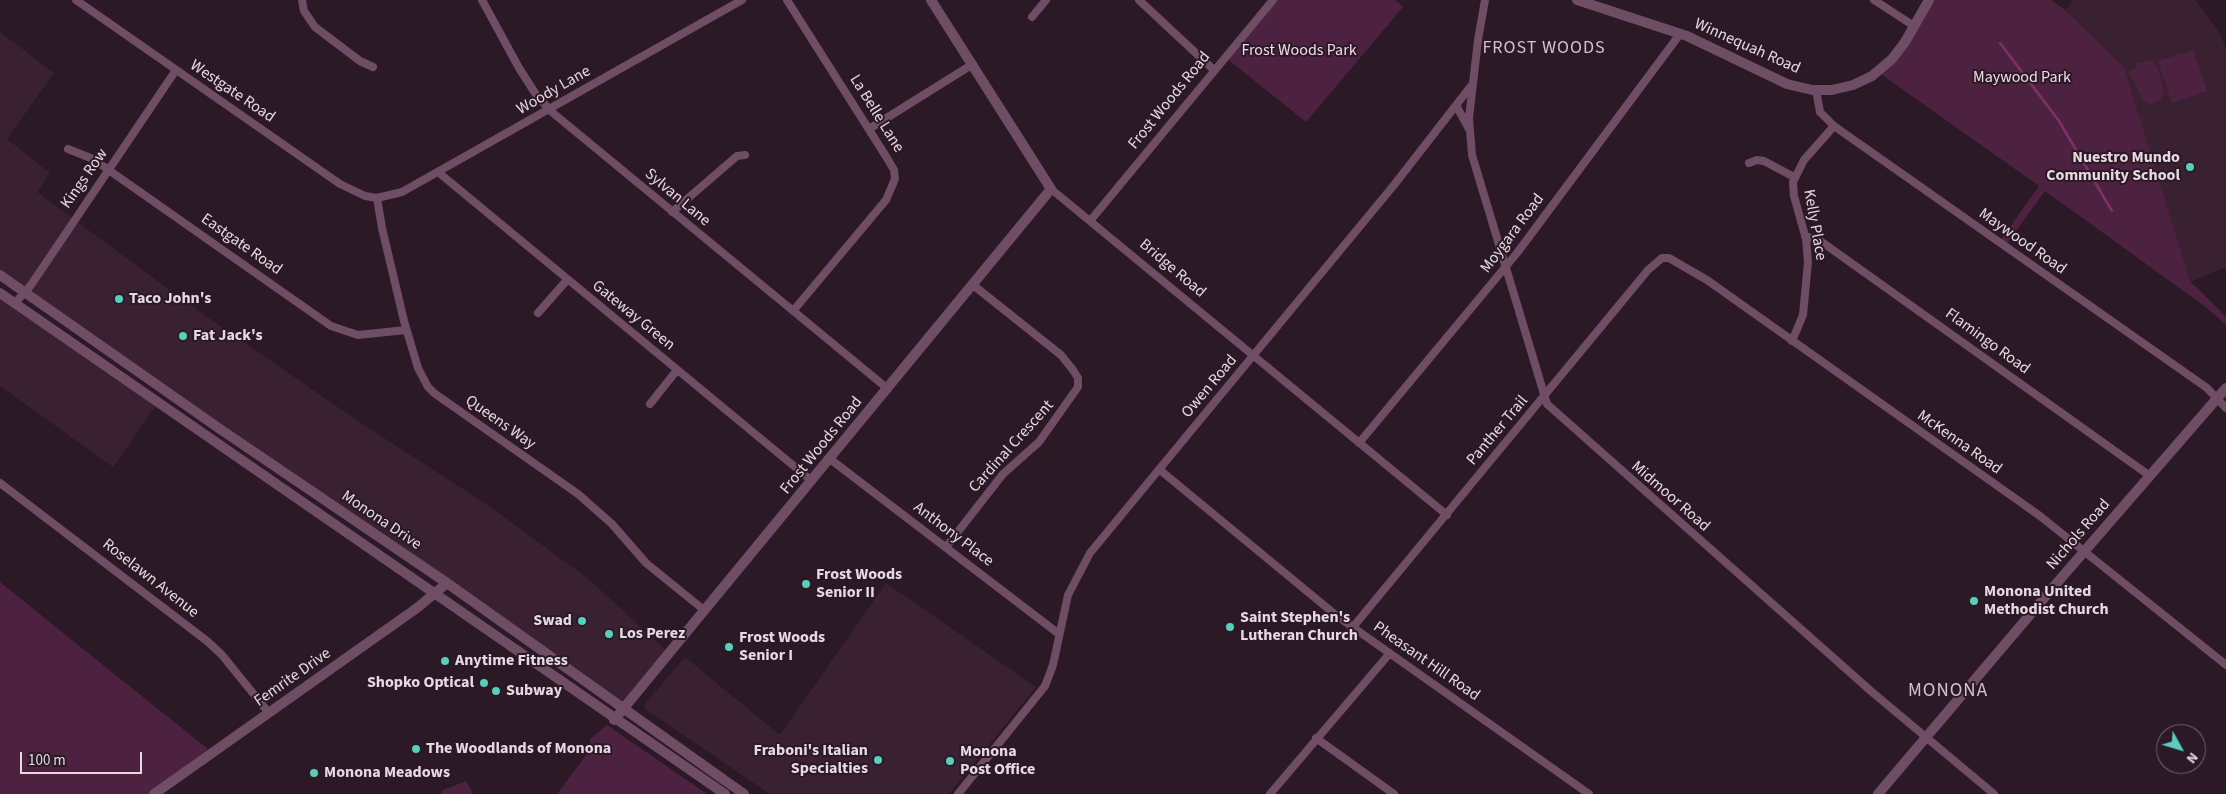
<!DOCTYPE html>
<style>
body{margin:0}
#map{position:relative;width:2226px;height:794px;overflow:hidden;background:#2b1926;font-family:"Source Sans 3",sans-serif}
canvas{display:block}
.north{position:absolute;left:2156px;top:724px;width:50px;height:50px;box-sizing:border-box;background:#2b1926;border:1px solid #766671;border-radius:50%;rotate:129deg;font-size:14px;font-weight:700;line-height:20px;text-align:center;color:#e6d9e1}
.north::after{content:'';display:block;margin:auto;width:18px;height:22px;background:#5acebc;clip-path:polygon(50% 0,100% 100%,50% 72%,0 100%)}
.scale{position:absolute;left:20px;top:752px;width:122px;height:22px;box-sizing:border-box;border:2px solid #e6d9e1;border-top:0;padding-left:6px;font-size:15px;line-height:18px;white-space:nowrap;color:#e6d9e1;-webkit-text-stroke:4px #2b1926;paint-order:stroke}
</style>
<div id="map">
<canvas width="2226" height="794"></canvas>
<div class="north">N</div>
<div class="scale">100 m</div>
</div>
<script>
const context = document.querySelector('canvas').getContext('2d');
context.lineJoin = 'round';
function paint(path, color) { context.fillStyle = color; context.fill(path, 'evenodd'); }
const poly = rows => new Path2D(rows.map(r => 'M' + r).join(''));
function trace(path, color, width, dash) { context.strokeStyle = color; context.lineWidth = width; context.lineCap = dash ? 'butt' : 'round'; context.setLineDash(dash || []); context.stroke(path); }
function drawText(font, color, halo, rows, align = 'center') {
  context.font = font + ' "Source Sans 3",sans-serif'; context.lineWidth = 4; context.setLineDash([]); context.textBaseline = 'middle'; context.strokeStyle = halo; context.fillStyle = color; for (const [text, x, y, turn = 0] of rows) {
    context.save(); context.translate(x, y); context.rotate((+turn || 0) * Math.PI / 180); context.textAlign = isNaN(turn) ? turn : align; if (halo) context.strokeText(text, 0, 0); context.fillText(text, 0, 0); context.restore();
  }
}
paint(poly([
 [2074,0,2195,0,2219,31,2226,49,2226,267,2190,282,2124,67,2065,10],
 [0,32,54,73,7,139,50,173,37,192,190,305,355,419,492,508,591,581,669,653,623,709,0,273],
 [0,293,17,311,156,405,113,467,0,386],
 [886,583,1036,687,949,794,770,794,645,709,644,705,685,657,780,735]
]), '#3a2132');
paint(poly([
 [1273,0,1395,0,1403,7,1306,122,1225,57],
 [1929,0,2051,0,2065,10,2124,67,2190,281,2226,317,2226,325,2203,305,2045,191,2005,246,1999,242,2039,186,1878,72],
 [2193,50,2207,91,2172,103,2158,61],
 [2151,60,2158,67,2164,94,2160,100,2151,104,2144,101,2128,72,2137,67,2137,63],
 [0,582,93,657,208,749,150,794,0,794],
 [607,725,707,794,557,794,590,750,590,739],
 [466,781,473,794,440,794,443,790]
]), '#4c2240');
trace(poly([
 [2000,43,2059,121,2112,211]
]), '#7c3167', 2.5);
trace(poly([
 [76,0,340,184,365,196,377,198,402,192,742,0],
 [302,0,304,11,315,27,360,61,373,67],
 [482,0,519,68,537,96,553,113,888,389],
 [787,0,887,158,894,170,895,179,886,200,793,311],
 [1139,0,1214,70],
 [1485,0,1478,40,1469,118,1472,155,1547,404,1872,692,1994,794],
 [1874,0,1914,26],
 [1032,17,1046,0],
 [1816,90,1820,112,1834,126,2207,388,2226,408],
 [1457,107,1469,129],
 [869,129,973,64],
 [68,149,93,159,331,326,358,335,406,330],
 [1749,163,1757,160,1764,161,1794,177],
 [438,172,812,481],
 [1051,189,1447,515],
 [377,198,382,228,404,321,418,368,428,387,434,393,578,494,612,524,646,563,704,610],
 [672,212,737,156,745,155],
 [1090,221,1273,0],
 [1805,236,1819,240,2150,476],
 [15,303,31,285,176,70],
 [538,313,567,280],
 [1792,341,1803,315,1808,262,1806,239,1794,196,1793,182,1804,160,1834,126],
 [650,404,677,370],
 [1359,443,1517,253,1680,34],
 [830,459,1059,634],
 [1160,470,1337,616,1589,794],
 [0,483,207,641,222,655,269,713],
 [946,547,1003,474,1039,442,1078,387,1078,378,1073,370,1061,355,973,285],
 [1353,627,1648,270,1662,258,1669,258,1707,280,2040,516,2226,665],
 [1316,738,1394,794],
 [958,794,1045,686,1053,665,1068,595,1090,553,1394,185,1471,86],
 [1270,794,1390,653]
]), '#6f4d64', 8);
trace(poly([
 [1577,0,1687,36,1787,84,1812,90,1832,90,1853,85,1872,76,1892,59,1905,42,1929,0],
 [0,275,220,429,447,583,744,794],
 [0,293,725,794],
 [614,720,1051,189,931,0],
 [154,794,417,608,447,583],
 [1878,794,2056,584,2226,388]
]), '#6f4d64', 10);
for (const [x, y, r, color] of [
 [2190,167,5,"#5acebc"],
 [119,299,5,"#5acebc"],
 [183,336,5,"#5acebc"],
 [806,584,5,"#5acebc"],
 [1974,601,5,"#5acebc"],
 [582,621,5,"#5acebc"],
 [1230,627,5,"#5acebc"],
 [609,634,5,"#5acebc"],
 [729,647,5,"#5acebc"],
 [445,661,5,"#5acebc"],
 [484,683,5,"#5acebc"],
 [496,691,5,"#5acebc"],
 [416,749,5,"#5acebc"],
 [878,760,5,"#5acebc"],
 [950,761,5,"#5acebc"],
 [314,773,5,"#5acebc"]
]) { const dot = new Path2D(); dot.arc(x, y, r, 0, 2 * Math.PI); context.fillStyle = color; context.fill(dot); trace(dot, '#2b1926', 2); }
drawText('16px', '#e6d9e1', '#2b1926', [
 ["Winnequah Road",1747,47,24],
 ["Woody Lane",554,91,-30],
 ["Westgate Road",232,92,34],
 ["Frost Woods Road",1170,101,-51],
 ["La Belle Lane",876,114,58],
 ["Kings Row",85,179,-55],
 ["Sylvan Lane",677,198,40],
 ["Kelly Place",1814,225,80],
 ["Moygara Road",1513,234,-53],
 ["Maywood Road",2022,242,35],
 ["Eastgate Road",241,245,35],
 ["Bridge Road",1172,269,40],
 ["Gateway Green",633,316,39],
 ["Flamingo Road",1987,342,36],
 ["Owen Road",1210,387,-50],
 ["Queens Way",500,423,35],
 ["Panther Trail",1498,431,-50],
 ["McKenna Road",1959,443,35],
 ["Frost Woods Road",822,446,-51],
 ["Cardinal Crescent",1012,447,-48],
 ["Midmoor Road",1670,497,41],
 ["Monona Drive",381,521,34],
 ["Anthony Place",953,535,37],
 ["Nichols Road",2079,535,-49],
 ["Roselawn Avenue",150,579,38],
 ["Pheasant Hill Road",1426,662,35],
 ["Femrite Drive",293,678,-35]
]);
drawText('16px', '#f1dbe9', '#2b1926', [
 ["Frost Woods Park",1299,51],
 ["Maywood Park",2022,78]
]);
drawText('bold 16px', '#e6d9e1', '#2b1926', [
 ["Nuestro Mundo",2180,158,"right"],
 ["Community School",2180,176,"right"],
 ["Taco John's",129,299],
 ["Fat Jack's",193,336],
 ["Frost Woods",816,575],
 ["Senior II",816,593],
 ["Monona United",1984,592],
 ["Methodist Church",1984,610],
 ["Saint Stephen's",1240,618],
 ["Lutheran Church",1240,636],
 ["Swad",572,621,"right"],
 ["Los Perez",619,634],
 ["Frost Woods",739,638],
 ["Senior I",739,656],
 ["Anytime Fitness",455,661],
 ["Shopko Optical",474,683,"right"],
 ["Subway",506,691],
 ["The Woodlands of Monona",426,749],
 ["Fraboni's Italian",868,751,"right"],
 ["Specialties",868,769,"right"],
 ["Monona",960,752],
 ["Post Office",960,770],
 ["Monona Meadows",324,773]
], 'left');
context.letterSpacing = '1px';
drawText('18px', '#d8bfcf', '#2b1926', [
 ["FROST WOODS",1544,49]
]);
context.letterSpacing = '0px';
context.letterSpacing = '1px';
drawText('19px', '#d8bfcf', '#2b1926', [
 ["MONONA",1948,692]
]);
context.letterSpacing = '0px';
</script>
